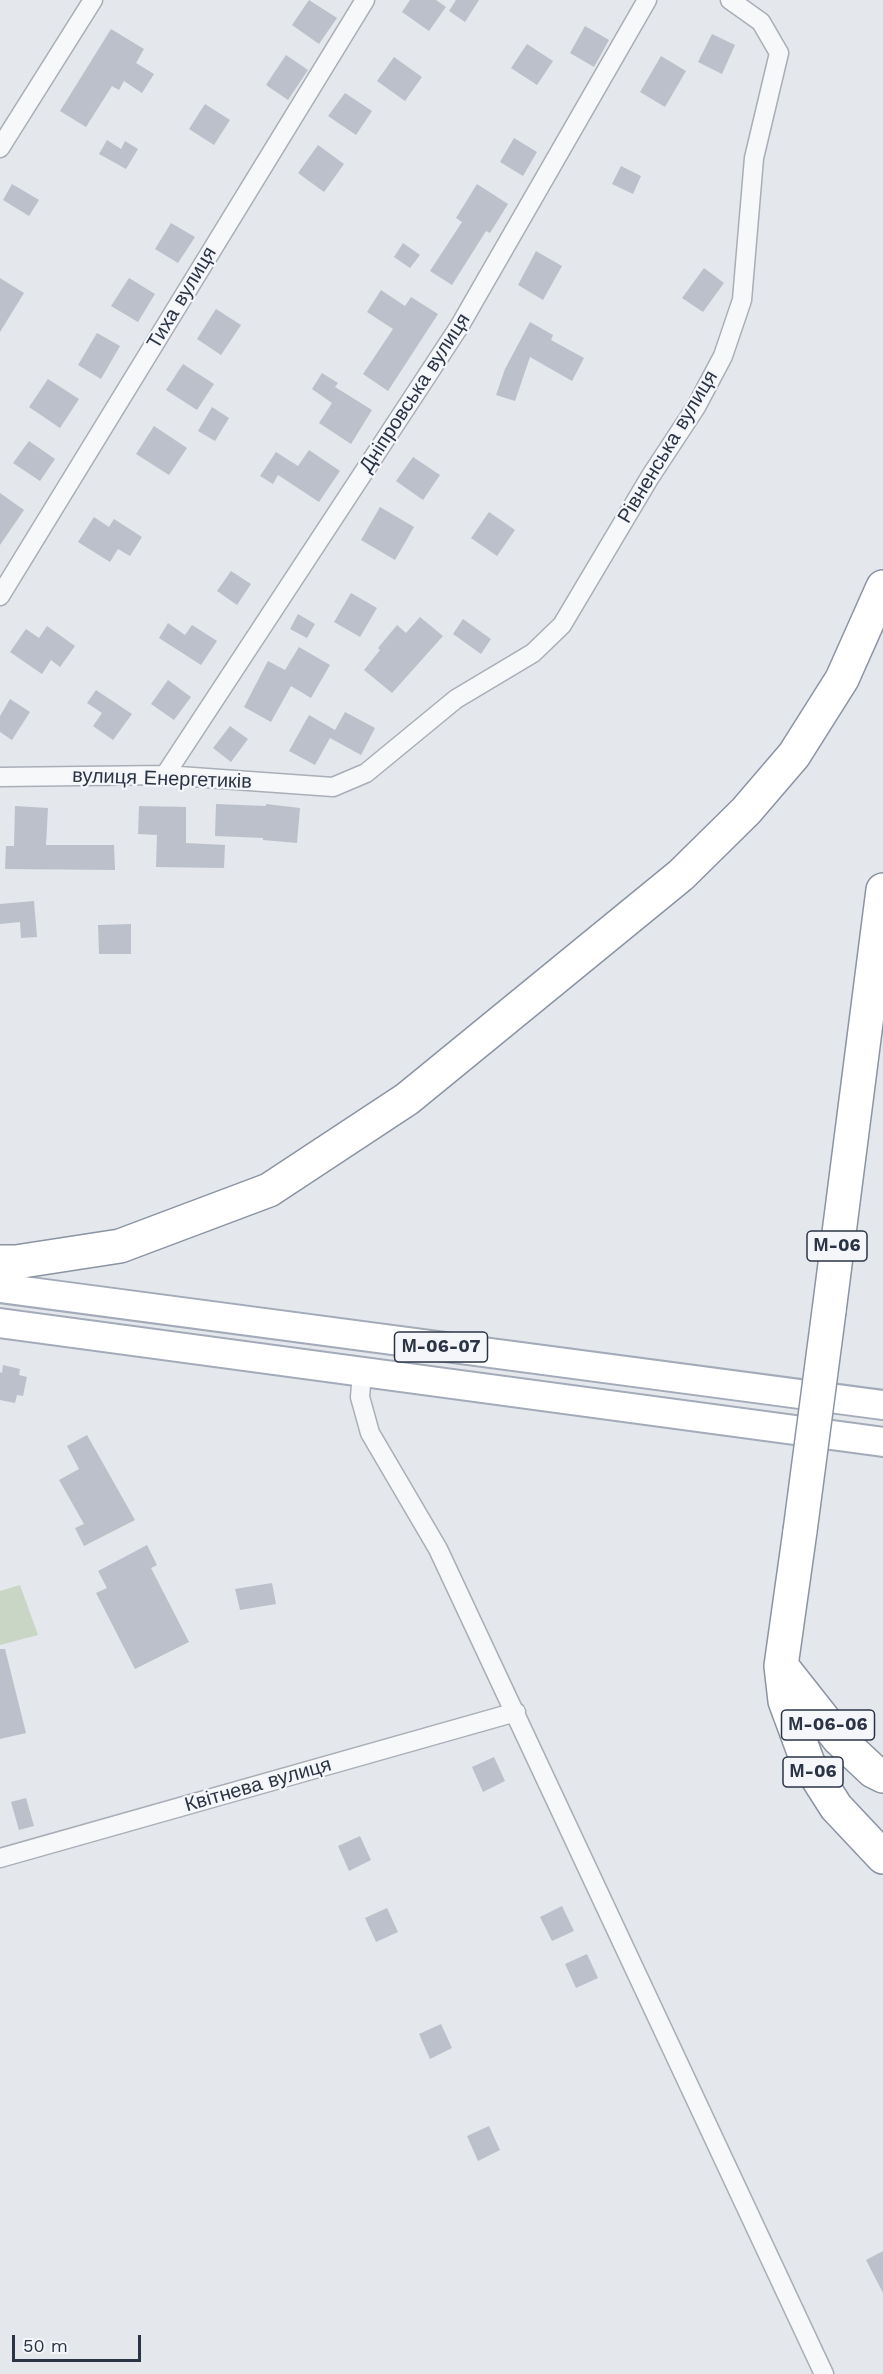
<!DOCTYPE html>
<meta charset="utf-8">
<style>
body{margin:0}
#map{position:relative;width:883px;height:2374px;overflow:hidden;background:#e4e7ec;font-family:"Work Sans",sans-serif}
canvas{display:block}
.scale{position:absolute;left:12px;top:2335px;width:129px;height:27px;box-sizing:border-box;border:3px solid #2b3445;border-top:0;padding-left:8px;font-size:18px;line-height:21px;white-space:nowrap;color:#2b3445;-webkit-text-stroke:4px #f4f6f9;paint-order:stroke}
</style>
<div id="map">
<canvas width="883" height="2374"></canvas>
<div class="scale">50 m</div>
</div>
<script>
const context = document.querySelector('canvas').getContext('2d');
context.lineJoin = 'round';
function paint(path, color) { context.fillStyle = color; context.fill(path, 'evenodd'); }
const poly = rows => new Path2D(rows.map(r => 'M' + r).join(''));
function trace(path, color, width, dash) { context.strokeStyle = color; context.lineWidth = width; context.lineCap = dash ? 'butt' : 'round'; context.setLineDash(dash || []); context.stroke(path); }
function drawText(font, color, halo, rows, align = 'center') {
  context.font = font + ' "Work Sans",sans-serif'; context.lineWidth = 4.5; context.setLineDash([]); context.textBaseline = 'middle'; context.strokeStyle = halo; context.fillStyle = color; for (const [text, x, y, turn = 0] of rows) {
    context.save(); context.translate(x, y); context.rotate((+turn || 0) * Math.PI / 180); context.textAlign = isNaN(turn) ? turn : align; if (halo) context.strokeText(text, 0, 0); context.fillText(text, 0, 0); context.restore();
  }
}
paint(poly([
 [20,1585,38,1635,0,1645,0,1591]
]), '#c9d6c5');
paint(poly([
 [309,0,337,18,319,44,292,25],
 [410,0,436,0,446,7,429,31,402,12],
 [456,0,479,0,465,22,449,11],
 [585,26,609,40,594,67,570,53],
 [111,29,144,49,136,63,154,74,142,93,124,81,119,90,112,86,86,127,60,111],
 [712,34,735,45,722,74,698,62],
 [527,44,553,61,537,85,511,68],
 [286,55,308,70,288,100,266,85],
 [661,56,686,71,665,107,640,92],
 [394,57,422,77,405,101,377,81],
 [345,93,372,111,356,135,328,116],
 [205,104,230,120,214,145,189,129],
 [514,138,537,152,523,176,500,162],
 [107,140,121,149,125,141,138,149,126,169,99,154],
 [318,145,344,164,324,192,298,173],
 [621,166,641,176,633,194,612,184],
 [12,184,39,200,29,216,3,200],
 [477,184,508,204,490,233,486,231,452,285,430,271,462,222,456,218],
 [171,223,195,237,178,263,155,249],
 [403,243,420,255,410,268,394,257],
 [536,251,562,266,543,300,518,285],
 [704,268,724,283,703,312,682,298],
 [0,278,24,293,0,332],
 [129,278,155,294,138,322,111,306],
 [381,290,405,306,411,297,438,314,388,391,363,374,393,329,367,312],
 [216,309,241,325,221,355,197,339],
 [530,322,553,335,551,340,584,358,572,381,530,357,515,401,496,395,505,369],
 [97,333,120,346,101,379,78,365],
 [183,364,214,384,197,410,166,390],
 [322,373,338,383,335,387,372,410,351,444,319,423,332,403,312,389],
 [48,379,79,399,60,428,29,407],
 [212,407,229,418,215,441,198,431],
 [154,426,187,448,169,475,136,454],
 [29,441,55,459,40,481,13,463],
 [309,450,340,471,319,502,278,475,273,484,260,476,276,452,298,466],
 [413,457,440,475,423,500,396,481],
 [0,493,24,510,0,545],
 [380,507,414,527,395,560,361,540],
 [489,512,515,530,497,556,471,538],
 [94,517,109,527,114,519,142,537,130,556,118,549,110,562,78,542],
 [231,571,251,584,237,605,217,591],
 [351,593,377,608,360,637,334,622],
 [298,614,315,624,307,638,290,629],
 [420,617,443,636,392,693,364,670,380,650,378,648,397,625,406,633],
 [463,619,491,639,481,654,453,634],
 [168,623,185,635,192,625,217,641,201,665,159,638],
 [47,626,75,646,60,667,51,660,42,674,10,652,26,629,39,638],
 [299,647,330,665,311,698,291,686,271,722,244,707,268,661,285,670],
 [168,680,191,697,174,720,151,704],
 [96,690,132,714,113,740,93,726,102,713,87,703],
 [10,699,30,712,12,740,0,732,0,716],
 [345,712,375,728,361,755,330,738,315,765,289,751,309,715,335,730],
 [230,726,248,739,231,762,213,748],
 [216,804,266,806,266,804,300,808,297,843,263,840,263,838,215,836],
 [15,806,48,808,46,845,114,845,115,870,5,869,6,846,14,846],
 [139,806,186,807,186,843,225,845,224,868,156,867,157,835,138,834],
 [34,901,37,937,21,938,20,922,0,924,0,904],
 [131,924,131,954,99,954,98,925],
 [3,1365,20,1369,19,1375,27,1377,23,1396,17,1395,15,1403,0,1400,0,1372,2,1373],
 [87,1435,135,1520,84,1546,75,1528,84,1524,59,1480,79,1469,67,1446],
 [147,1545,157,1565,151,1568,189,1642,135,1669,96,1593,107,1588,98,1571],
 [272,1583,276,1604,240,1610,235,1589],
 [0,1649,5,1649,26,1733,0,1739],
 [494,1757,505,1781,483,1792,472,1767],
 [26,1798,34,1826,19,1830,11,1802],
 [360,1836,371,1860,349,1871,338,1846],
 [562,1906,574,1931,552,1941,540,1917],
 [387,1908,398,1932,376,1942,365,1918],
 [587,1954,598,1978,576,1988,565,1964],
 [441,2024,452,2048,430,2059,419,2034],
 [489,2126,500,2150,478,2161,467,2136],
 [883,2251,883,2293,866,2260]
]), '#bbc0ca');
const street = poly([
 [0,148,93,0],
 [0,596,365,0],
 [165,775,459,327,647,0],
 [0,777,165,775,333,787,366,773,456,699,533,653,562,625,650,477,696,407,723,356,742,300,754,158,779,53,761,22,730,0],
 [362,1373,360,1397,370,1433,438,1549,824,2374],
 [0,1858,516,1712]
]);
const primary = poly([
 [0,1288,883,1405],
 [0,1323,883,1442]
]);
const highway = poly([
 [0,1262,16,1262,120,1246,269,1190,407,1099,681,875,746,811,794,755,842,679,883,587],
 [829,1311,883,890],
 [800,1531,781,1666,785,1701,808,1763,836,1807,883,1857],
 [783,1668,839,1739,873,1771,883,1776]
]);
trace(street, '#a9aeb7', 21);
trace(primary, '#a3abb8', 32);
trace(highway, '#8b94a3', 36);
trace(street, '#f7f8fa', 18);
trace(primary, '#fff', 28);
trace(highway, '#fff', 33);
const highwayBridge = poly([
 [800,1531,829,1311]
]);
trace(highwayBridge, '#8b94a3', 36, []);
trace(highwayBridge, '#fff', 33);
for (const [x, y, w] of [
 [837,1246,60],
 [441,1347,93],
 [828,1725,93],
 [813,1772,60]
]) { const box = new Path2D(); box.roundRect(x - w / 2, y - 15, w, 30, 4.5); context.fillStyle = '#f4f6f9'; context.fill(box); trace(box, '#2b3445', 1.5); }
drawText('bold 18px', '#2b3445', null, [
 ["М-06",837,1246],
 ["М-06-07",441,1347],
 ["М-06-06",828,1725],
 ["М-06",813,1772]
]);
drawText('20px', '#2b3445', '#f4f6f9', [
 ["Тиха вулиця",182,298,-59],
 ["Дніпровська вулиця",415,393,-57],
 ["Рівненська вулиця",668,447,-59],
 ["вулиця Енергетиків",162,779,2],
 ["Квітнева вулиця",258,1785,-16]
]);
</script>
